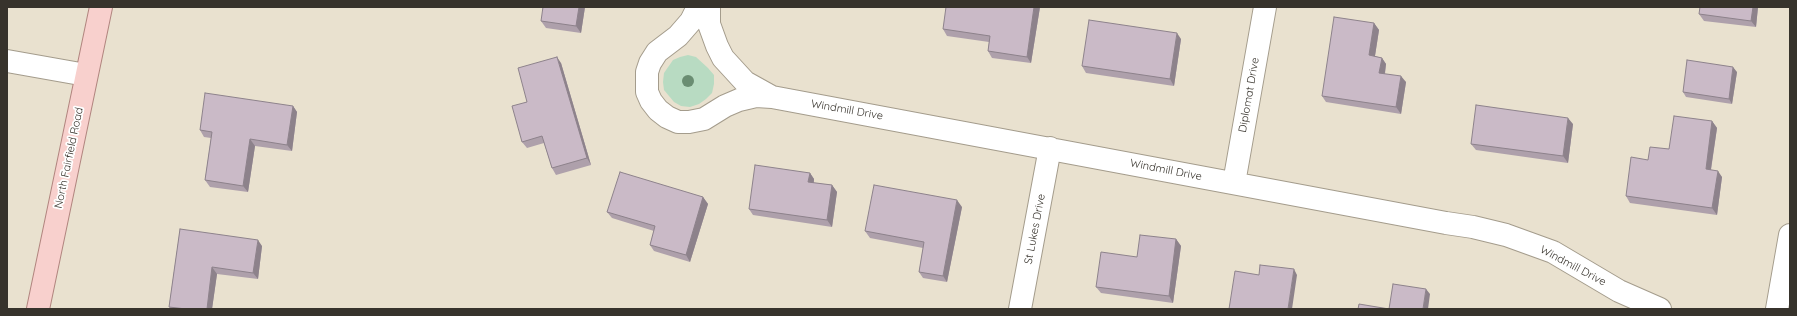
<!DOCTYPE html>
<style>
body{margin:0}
#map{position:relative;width:1797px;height:316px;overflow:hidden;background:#e9e1cf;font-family:Quicksand,sans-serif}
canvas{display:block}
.frame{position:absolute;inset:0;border:8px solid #37332c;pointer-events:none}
</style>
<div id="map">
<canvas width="1797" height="316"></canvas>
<div class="frame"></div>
</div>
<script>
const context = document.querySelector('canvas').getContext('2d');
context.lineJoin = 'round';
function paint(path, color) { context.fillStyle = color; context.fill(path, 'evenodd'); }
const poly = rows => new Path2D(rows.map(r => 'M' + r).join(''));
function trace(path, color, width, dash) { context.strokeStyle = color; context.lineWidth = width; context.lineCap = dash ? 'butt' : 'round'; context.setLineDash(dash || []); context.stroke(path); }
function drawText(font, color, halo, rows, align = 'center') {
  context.font = font + ' Quicksand,sans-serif'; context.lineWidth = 3.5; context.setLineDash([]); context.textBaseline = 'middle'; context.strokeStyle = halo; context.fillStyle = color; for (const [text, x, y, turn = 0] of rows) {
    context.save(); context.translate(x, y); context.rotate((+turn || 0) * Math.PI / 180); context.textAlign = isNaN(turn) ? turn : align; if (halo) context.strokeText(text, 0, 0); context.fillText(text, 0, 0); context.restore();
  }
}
paint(poly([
 [688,55,696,57,708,68,714,75,714,84,712,93,706,99,699,104,690,107,681,106,674,102,664,90,663,82,664,73,673,60,680,57]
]), '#b8dbc2');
const minor = poly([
 [698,7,691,21,678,36,657,52,650,63,647,72,647,92,651,101,658,110,667,117,678,122,689,122,704,119,725,106,739,100,756,96,772,97],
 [709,7,709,24,717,46,723,58,745,82,772,97,1446,223,1473,227,1506,235,1553,252,1619,291,1660,309],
 [7,61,86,75],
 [1234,183,1265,7],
 [1020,309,1050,148],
 [1777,309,1790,235]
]);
const major = poly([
 [38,309,101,7]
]);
trace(minor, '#a49c8c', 24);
trace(major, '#b1857f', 24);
trace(minor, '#fff', 22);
trace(major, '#f8d0cd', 22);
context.fillStyle = '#6a8d72';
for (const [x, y] of [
 [688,81]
]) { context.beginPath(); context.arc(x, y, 6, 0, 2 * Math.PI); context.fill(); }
paint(poly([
 [585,7,581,33,546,28,541,21],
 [1040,7,1031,63,992,58,988,51,989,42,947,36,943,29],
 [1758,7,1756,27,1704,21,1699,14],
 [1374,23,1379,30,1375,56,1382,58,1386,64,1385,74,1406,82,1401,114,1326,102,1322,96],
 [1181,39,1174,86,1086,73,1082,66],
 [561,63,591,165,556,175,552,168,544,143,527,148,522,142,527,102],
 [1737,72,1732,104,1686,97,1683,92],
 [293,106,297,112,292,151,255,146,248,192,210,187,205,180,211,138,204,137,200,130],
 [1712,121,1717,128,1711,170,1722,177,1717,215,1630,203,1626,196,1669,149],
 [1573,124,1568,163,1476,150,1471,144],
 [810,173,814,179,814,183,832,185,837,192,832,227,753,215,749,209],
 [703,197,708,204,690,262,654,251,650,245,654,231,612,218,607,212],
 [962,207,947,282,923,278,919,272,923,248,870,238,865,231],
 [180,229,262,246,258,279,217,274,212,309,171,309,169,307],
 [1176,239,1181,246,1173,303,1101,293,1096,287]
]), '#aea0ab');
paint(poly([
 [579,7,585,7,581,33,576,26],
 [1034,7,1040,7,1031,63,1027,57],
 [1753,7,1758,7,1756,27,1751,21],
 [1374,23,1379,30,1374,62,1369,55],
 [1177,33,1181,39,1174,86,1170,79],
 [557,57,561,63,591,165,587,158],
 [1382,58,1386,64,1384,79,1379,73],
 [1733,67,1737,72,1732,104,1729,99],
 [1401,76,1406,82,1401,114,1396,107],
 [293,106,297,112,292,151,287,145],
 [1568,118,1573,124,1568,163,1563,156],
 [1712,121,1717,128,1710,175,1706,169],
 [250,139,255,146,248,192,243,186],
 [1718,171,1722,177,1717,215,1712,208],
 [810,173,814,179,813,188,808,182],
 [832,185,837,192,832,227,827,220],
 [703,197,708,204,690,262,686,255],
 [957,200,962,207,947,282,943,276],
 [1176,239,1181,246,1173,303,1169,296],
 [258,240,262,246,258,279,253,273],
 [212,267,217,274,212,309,207,309],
 [1294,269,1297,275,1292,309,1288,309],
 [1426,289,1430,294,1428,309,1423,309]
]), '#8d828b');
const building = poly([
 [543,7,579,7,576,26,541,21,543,7],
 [946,7,1034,7,1027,57,988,51,990,36,943,29,946,7],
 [1700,7,1753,7,1751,21,1699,14,1700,7],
 [1334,17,1374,23,1369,55,1382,58,1379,73,1401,76,1396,107,1322,96,1334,17],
 [1089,20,1177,33,1170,79,1082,66,1089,20],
 [557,57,587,158,552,168,542,136,522,142,512,106,527,102,518,68,557,57],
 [1687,60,1733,67,1729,99,1683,92,1687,60],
 [205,93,293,106,287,145,250,139,243,186,205,180,212,132,200,130,205,93],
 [1476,105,1568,118,1563,156,1471,144,1476,105],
 [1674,116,1712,121,1706,169,1718,171,1712,208,1626,196,1631,157,1648,160,1650,147,1669,149,1674,116],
 [755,165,810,173,808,182,832,185,827,220,749,209,755,165],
 [620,172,703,197,686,255,650,245,655,226,607,212,620,172],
 [874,185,957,200,943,276,919,272,924,242,865,231,874,185],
 [180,229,258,240,253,273,212,267,207,309,186,309,169,307,180,229],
 [1140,235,1176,239,1169,296,1096,287,1101,252,1137,257,1140,235],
 [1260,265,1294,269,1288,309,1229,309,1235,271,1259,275,1260,265],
 [1393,284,1426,289,1423,309,1358,309,1359,304,1389,309,1393,284]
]);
paint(building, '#cabac7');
trace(building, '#8d828b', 1);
drawText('11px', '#37332c', '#fff', [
 ["Diplomat Drive",1249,95,-80],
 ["Windmill Drive",847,110,10],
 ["North Fairfield Road",69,158,-78],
 ["Windmill Drive",1166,170,11],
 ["St Lukes Drive",1035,229,-79],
 ["Windmill Drive",1573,266,28]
]);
</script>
